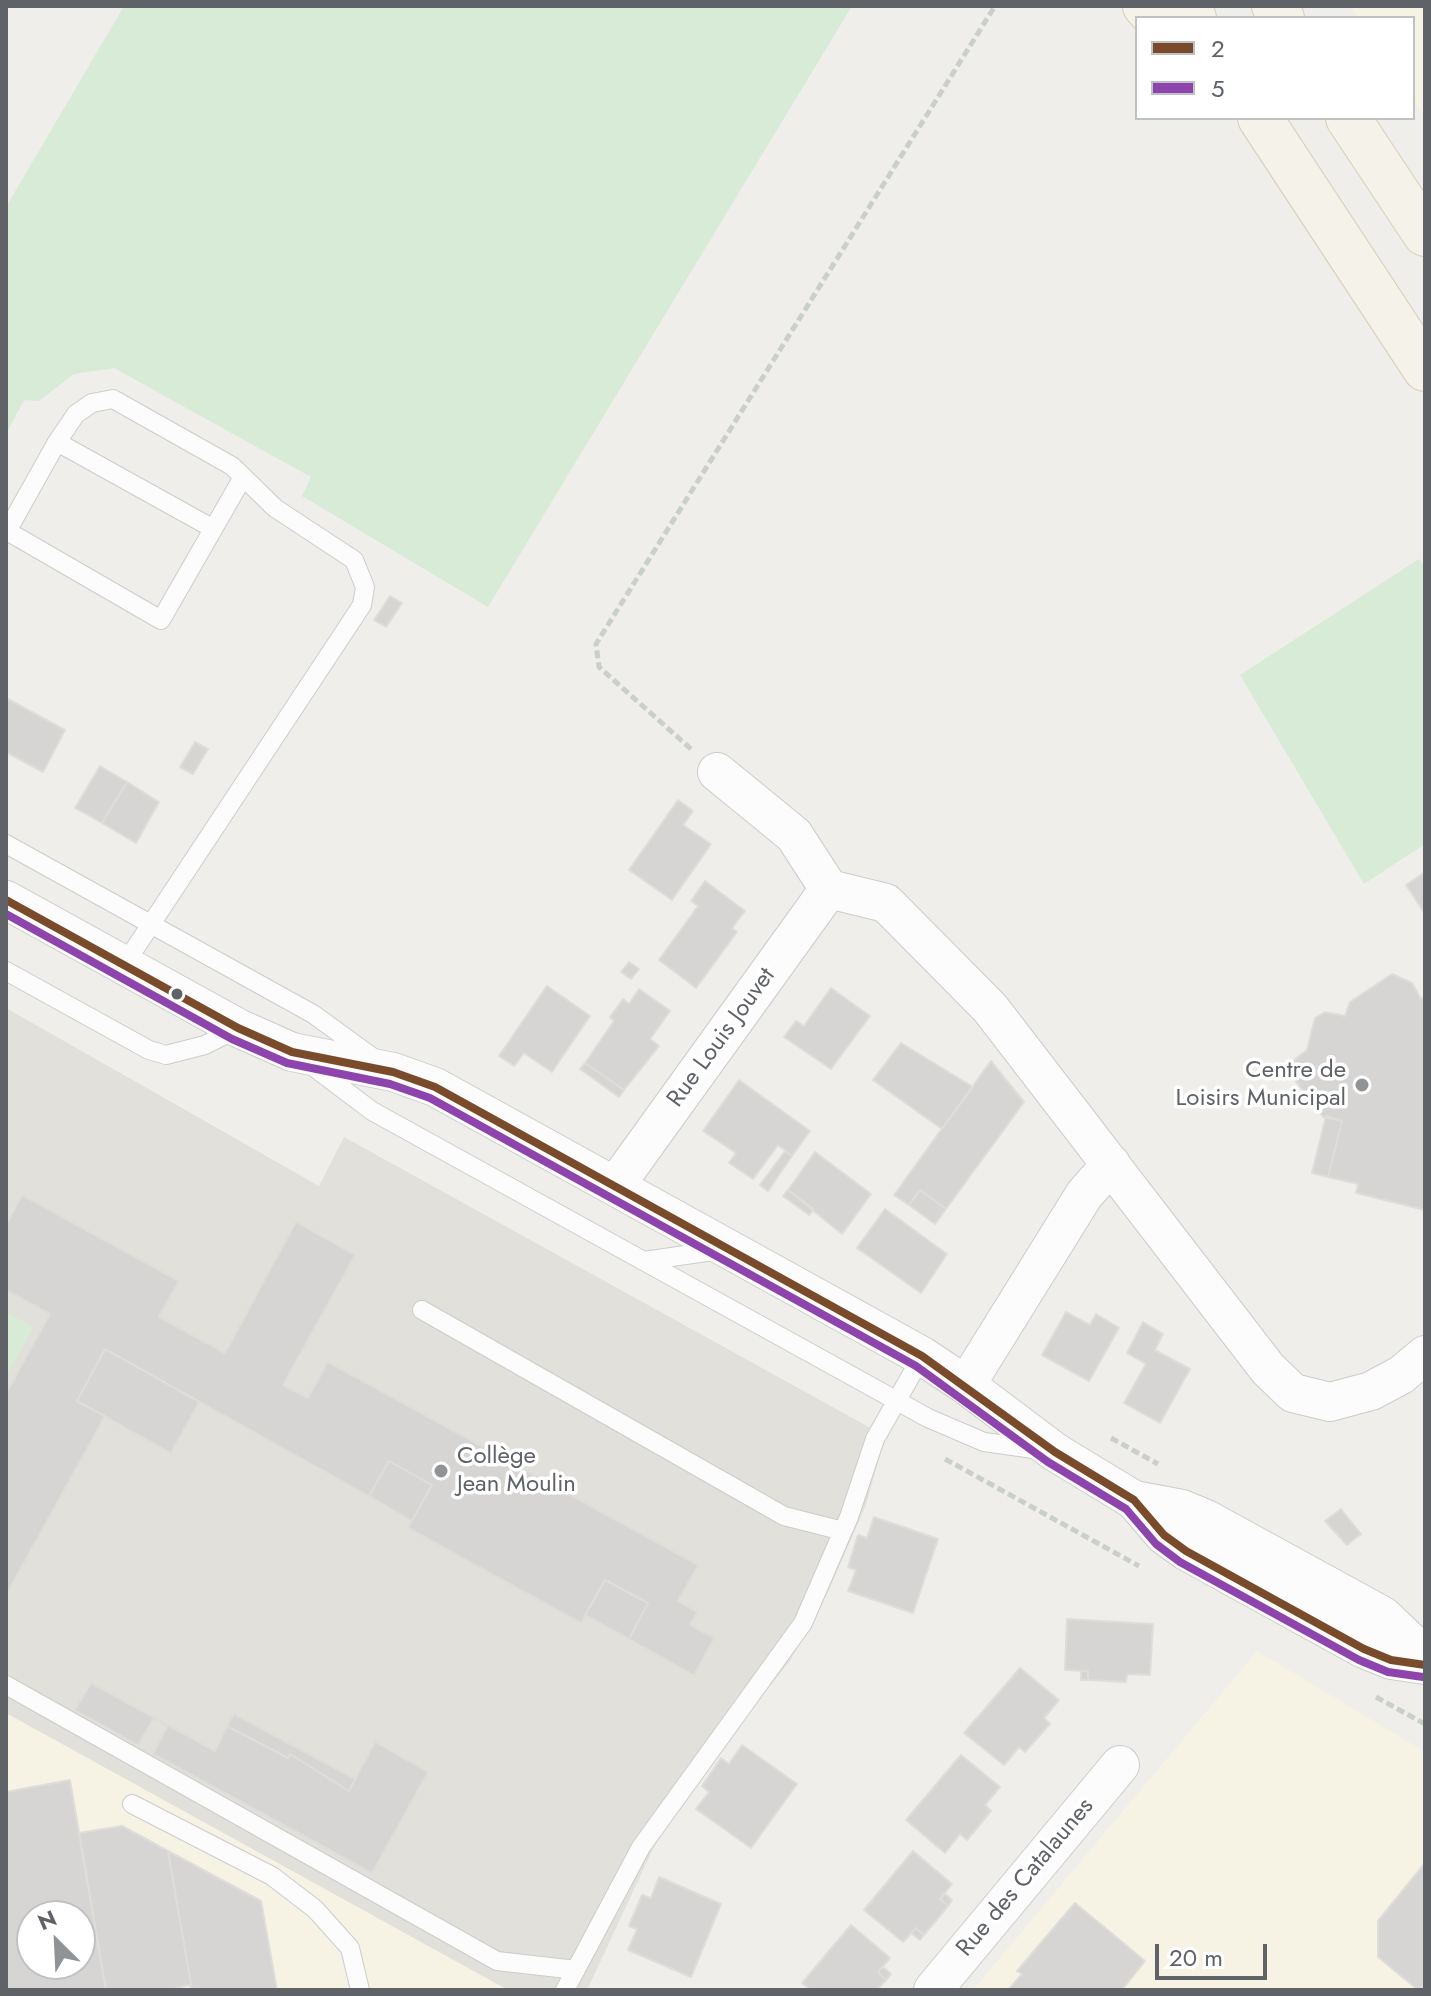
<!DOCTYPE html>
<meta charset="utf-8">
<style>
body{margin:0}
#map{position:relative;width:1431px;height:1996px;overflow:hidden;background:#efeeea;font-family:Jost,sans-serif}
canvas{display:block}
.frame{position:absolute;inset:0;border:8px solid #5f6368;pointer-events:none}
.legend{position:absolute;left:1135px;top:16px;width:280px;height:104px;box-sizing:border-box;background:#fff;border:2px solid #bfc1c3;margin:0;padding:10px 14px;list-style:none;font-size:24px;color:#5f6368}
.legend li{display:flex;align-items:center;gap:16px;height:40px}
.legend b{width:40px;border:2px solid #bfc1c3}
.north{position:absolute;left:16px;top:1900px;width:80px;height:80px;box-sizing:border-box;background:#fff;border:2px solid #bfc1c3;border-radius:50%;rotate:336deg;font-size:22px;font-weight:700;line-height:32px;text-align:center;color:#5f6368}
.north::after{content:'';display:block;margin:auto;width:28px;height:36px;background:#919496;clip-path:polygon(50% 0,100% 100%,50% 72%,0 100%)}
.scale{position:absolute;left:1155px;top:1944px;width:112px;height:36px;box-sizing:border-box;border:4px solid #5f6368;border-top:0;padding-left:10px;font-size:24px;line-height:28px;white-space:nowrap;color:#5f6368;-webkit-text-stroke:6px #fff;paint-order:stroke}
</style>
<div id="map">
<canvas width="1431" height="1996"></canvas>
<div class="frame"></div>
<ul class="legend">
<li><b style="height:10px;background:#7a4b2a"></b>2</li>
<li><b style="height:10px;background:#8e44ad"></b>5</li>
</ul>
<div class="north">N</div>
<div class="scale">20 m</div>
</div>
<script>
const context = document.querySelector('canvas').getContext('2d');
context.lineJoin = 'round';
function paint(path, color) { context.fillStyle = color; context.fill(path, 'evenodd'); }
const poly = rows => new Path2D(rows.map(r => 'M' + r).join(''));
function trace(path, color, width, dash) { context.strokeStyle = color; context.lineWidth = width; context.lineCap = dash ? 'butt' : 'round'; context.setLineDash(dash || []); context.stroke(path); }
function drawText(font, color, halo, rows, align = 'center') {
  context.font = font + ' Jost,sans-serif'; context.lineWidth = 7; context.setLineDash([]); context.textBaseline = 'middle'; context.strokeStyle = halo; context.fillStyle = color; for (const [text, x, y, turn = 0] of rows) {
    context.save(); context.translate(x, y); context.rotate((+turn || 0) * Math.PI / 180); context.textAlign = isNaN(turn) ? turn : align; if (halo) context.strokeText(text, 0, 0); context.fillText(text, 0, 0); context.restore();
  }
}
paint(poly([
 [1351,6,1425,6,1425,117,1413,99,1413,18,1359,18],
 [1257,1651,1425,1752,1425,1990,973,1990],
 [6,1713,508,1990,6,1990],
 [32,1916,80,1916,80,1964,32,1964]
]), '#f7f3e4');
paint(poly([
 [6,1008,319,1186,344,1137,885,1436,866,1505,828,1592,790,1661,692,1782,652,1851,587,1990,508,1990,6,1713]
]), '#e2e0da');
paint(poly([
 [124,6,852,6,488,607,302,496,311,477,114,368,74,374,39,401,24,400,6,434,6,207],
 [1419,559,1425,568,1425,844,1364,884,1240,675],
 [6,1312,34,1327,6,1376]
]), '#d8ebd6');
const building = poly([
 [390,596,402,603,386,627,374,620,390,596],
 [6,698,65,730,43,772,6,752,6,698],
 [195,742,208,749,193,774,180,767,195,742],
 [100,766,127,782,102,823,75,808,100,766],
 [127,782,159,802,136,843,102,823,127,782],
 [678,800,693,811,683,825,711,844,672,900,629,870,678,800],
 [1425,872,1425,914,1406,885,1425,872],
 [705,881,745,911,732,928,737,932,696,988,659,960,698,906,691,901,705,881],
 [629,962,639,969,631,979,621,972,629,962],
 [1392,974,1412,983,1421,999,1425,996,1425,1210,1356,1193,1358,1184,1328,1177,1342,1121,1323,1117,1316,1106,1317,1100,1308,1098,1290,1073,1294,1060,1307,1050,1315,1018,1325,1012,1345,1016,1350,1002,1392,974],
 [547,986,590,1016,552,1072,524,1053,514,1066,499,1056,547,986],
 [831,988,870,1016,831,1069,784,1037,796,1021,804,1026,831,988],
 [639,989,670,1011,650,1039,659,1046,624,1090,585,1063,614,1021,610,1017,623,999,629,1004,639,989],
 [901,1043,973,1087,942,1129,873,1080,901,1043],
 [991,1061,1024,1102,946,1209,920,1190,909,1205,894,1195,991,1061],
 [585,1063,624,1090,619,1097,580,1069,585,1063],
 [739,1080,810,1131,792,1156,778,1145,753,1179,729,1163,736,1153,703,1131,739,1080],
 [1326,1116,1342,1121,1328,1177,1312,1173,1326,1116],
 [785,1151,792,1156,768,1191,760,1185,785,1151],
 [815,1152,871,1194,842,1234,788,1190,815,1152],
 [788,1190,814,1209,809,1215,783,1196,788,1190],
 [920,1190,946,1209,935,1224,909,1205,920,1190],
 [22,1195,179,1281,159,1317,225,1353,296,1222,355,1255,283,1385,308,1398,328,1362,698,1565,678,1601,697,1612,690,1625,714,1638,694,1675,629,1639,648,1603,605,1580,581,1623,408,1528,432,1485,389,1461,369,1496,105,1349,77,1401,105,1416,6,1595,6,1394,50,1314,6,1290,6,1225,22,1195],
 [885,1209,947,1254,921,1293,857,1248,885,1209],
 [1066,1312,1090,1325,1096,1314,1119,1328,1089,1381,1042,1355,1066,1312],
 [1143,1322,1163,1334,1155,1350,1190,1369,1160,1423,1124,1403,1146,1364,1127,1353,1143,1322],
 [105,1349,199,1402,171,1453,77,1401,105,1349],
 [389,1461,432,1485,412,1521,369,1496,389,1461],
 [1341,1509,1361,1534,1347,1545,1325,1521,1341,1509],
 [874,1517,938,1539,913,1613,848,1591,856,1570,848,1567,858,1535,867,1538,874,1517],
 [605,1580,648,1603,629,1639,585,1615,605,1580],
 [1067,1619,1153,1624,1150,1675,1127,1674,1126,1682,1088,1680,1088,1671,1065,1670,1067,1619],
 [1020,1668,1059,1700,1044,1718,1050,1724,1025,1752,1019,1747,1004,1765,964,1733,1020,1668],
 [1081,1671,1088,1671,1088,1680,1081,1680,1081,1671],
 [91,1683,215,1751,227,1726,288,1758,290,1754,349,1791,375,1742,428,1772,372,1873,153,1754,167,1727,153,1719,138,1745,75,1710,91,1683],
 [234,1714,355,1779,349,1791,290,1754,288,1758,227,1726,234,1714],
 [742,1745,797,1784,751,1848,696,1809,709,1792,702,1786,721,1758,729,1764,742,1745],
 [961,1755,1000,1787,985,1805,991,1811,967,1840,960,1834,945,1853,906,1820,961,1755],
 [70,1780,106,1990,6,1990,6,1792,70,1780],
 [32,1916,80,1916,80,1964,32,1964,32,1916],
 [122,1826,168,1851,192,1990,189,1985,170,1990,106,1990,79,1833,122,1826],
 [168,1851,261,1901,277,1990,192,1990,168,1851],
 [913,1851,952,1884,940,1899,948,1906,924,1935,916,1928,903,1942,864,1910,913,1851],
 [1425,1863,1425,1986,1417,1989,1378,1957,1378,1921,1425,1863],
 [659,1877,721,1904,691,1977,628,1950,637,1929,629,1926,642,1895,651,1898,659,1877],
 [944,1893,952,1900,948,1906,940,1899,944,1893],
 [1075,1903,1145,1961,1122,1990,1008,1990,1022,1974,1017,1971,1075,1903],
 [851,1925,890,1958,878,1972,886,1980,877,1990,811,1990,802,1983,851,1925],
 [916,1928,924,1935,920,1940,911,1933,916,1928],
 [883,1967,891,1974,886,1980,878,1972,883,1967]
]);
paint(building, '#d6d5d3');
trace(building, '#deddd9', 2);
const service = poly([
 [57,442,76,414,92,403,113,399,232,466,275,508,354,560,365,587,362,605,124,965],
 [7,531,161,620,243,477],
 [6,533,57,442,212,528],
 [6,844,313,1014,375,1059],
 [6,971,149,1050,166,1055,205,1045,238,1028],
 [311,1065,372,1111,928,1418,984,1442,1041,1450],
 [644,1261,720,1250],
 [422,1310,784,1516,843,1531],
 [6,1685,497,1961,576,1970],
 [132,1804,272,1876,315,1909,350,1948,360,1990],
 [565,1990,641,1847,803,1623,849,1517,875,1439,922,1356]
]);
const minor = poly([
 [717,772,794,835,829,889],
 [829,889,886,903,990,1008,1268,1369,1293,1393,1330,1402,1371,1391,1401,1375,1425,1355],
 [6,900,238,1028,292,1052,393,1072,435,1087,922,1356,966,1385,1055,1452,1134,1500,1164,1535,1186,1551,1364,1649,1391,1660,1425,1665],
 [615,1186,829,889],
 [966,1385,1084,1195,1111,1164],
 [1134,1500,1182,1509,1206,1519,1383,1616,1425,1656],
 [933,1990,1120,1765]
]);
const primary = poly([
 [1145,6,1156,18],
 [1186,6,1194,18],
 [1274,6,1282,18],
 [1260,118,1425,369],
 [1348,118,1425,234]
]);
trace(service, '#cbcccc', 20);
trace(minor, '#cbcccc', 40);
trace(primary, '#d7ceb8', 46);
trace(poly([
 [691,749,599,667,596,644,995,6],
 [1111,1438,1158,1464],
 [945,1459,1139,1566],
 [1376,1697,1425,1724]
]), '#cacfcc', 5, [8, 4]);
trace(service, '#fdfcfc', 18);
trace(minor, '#fdfcfc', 38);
trace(primary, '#f4f2e9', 44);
trace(poly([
 [6,900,238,1028,292,1052,393,1072,435,1087,922,1356,1055,1452,1134,1500,1164,1535,1186,1551,1364,1649,1391,1660,1425,1665]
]), '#7a4b2a', 8);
trace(poly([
 [6,914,232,1039,287,1063,390,1084,430,1098,916,1366,1048,1462,1126,1509,1156,1544,1180,1562,1359,1660,1388,1672,1423,1677]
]), '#8e44ad', 8);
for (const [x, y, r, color] of [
 [177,994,7,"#5f6368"],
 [1362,1085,8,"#919496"],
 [441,1471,8,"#919496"]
]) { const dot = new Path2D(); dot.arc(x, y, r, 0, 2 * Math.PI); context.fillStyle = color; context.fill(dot); trace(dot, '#fff', 3); }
drawText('24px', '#5f6368', '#fff', [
 ["Rue Louis Jouvet",722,1038,-54],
 ["Rue des Catalaunes",1026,1878,-50]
]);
drawText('24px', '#5f6368', '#fff', [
 ["Centre de",1346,1071],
 ["Loisirs Municipal",1346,1099],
 ["Collège",457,1457,"left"],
 ["Jean Moulin",457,1485,"left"]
], 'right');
</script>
